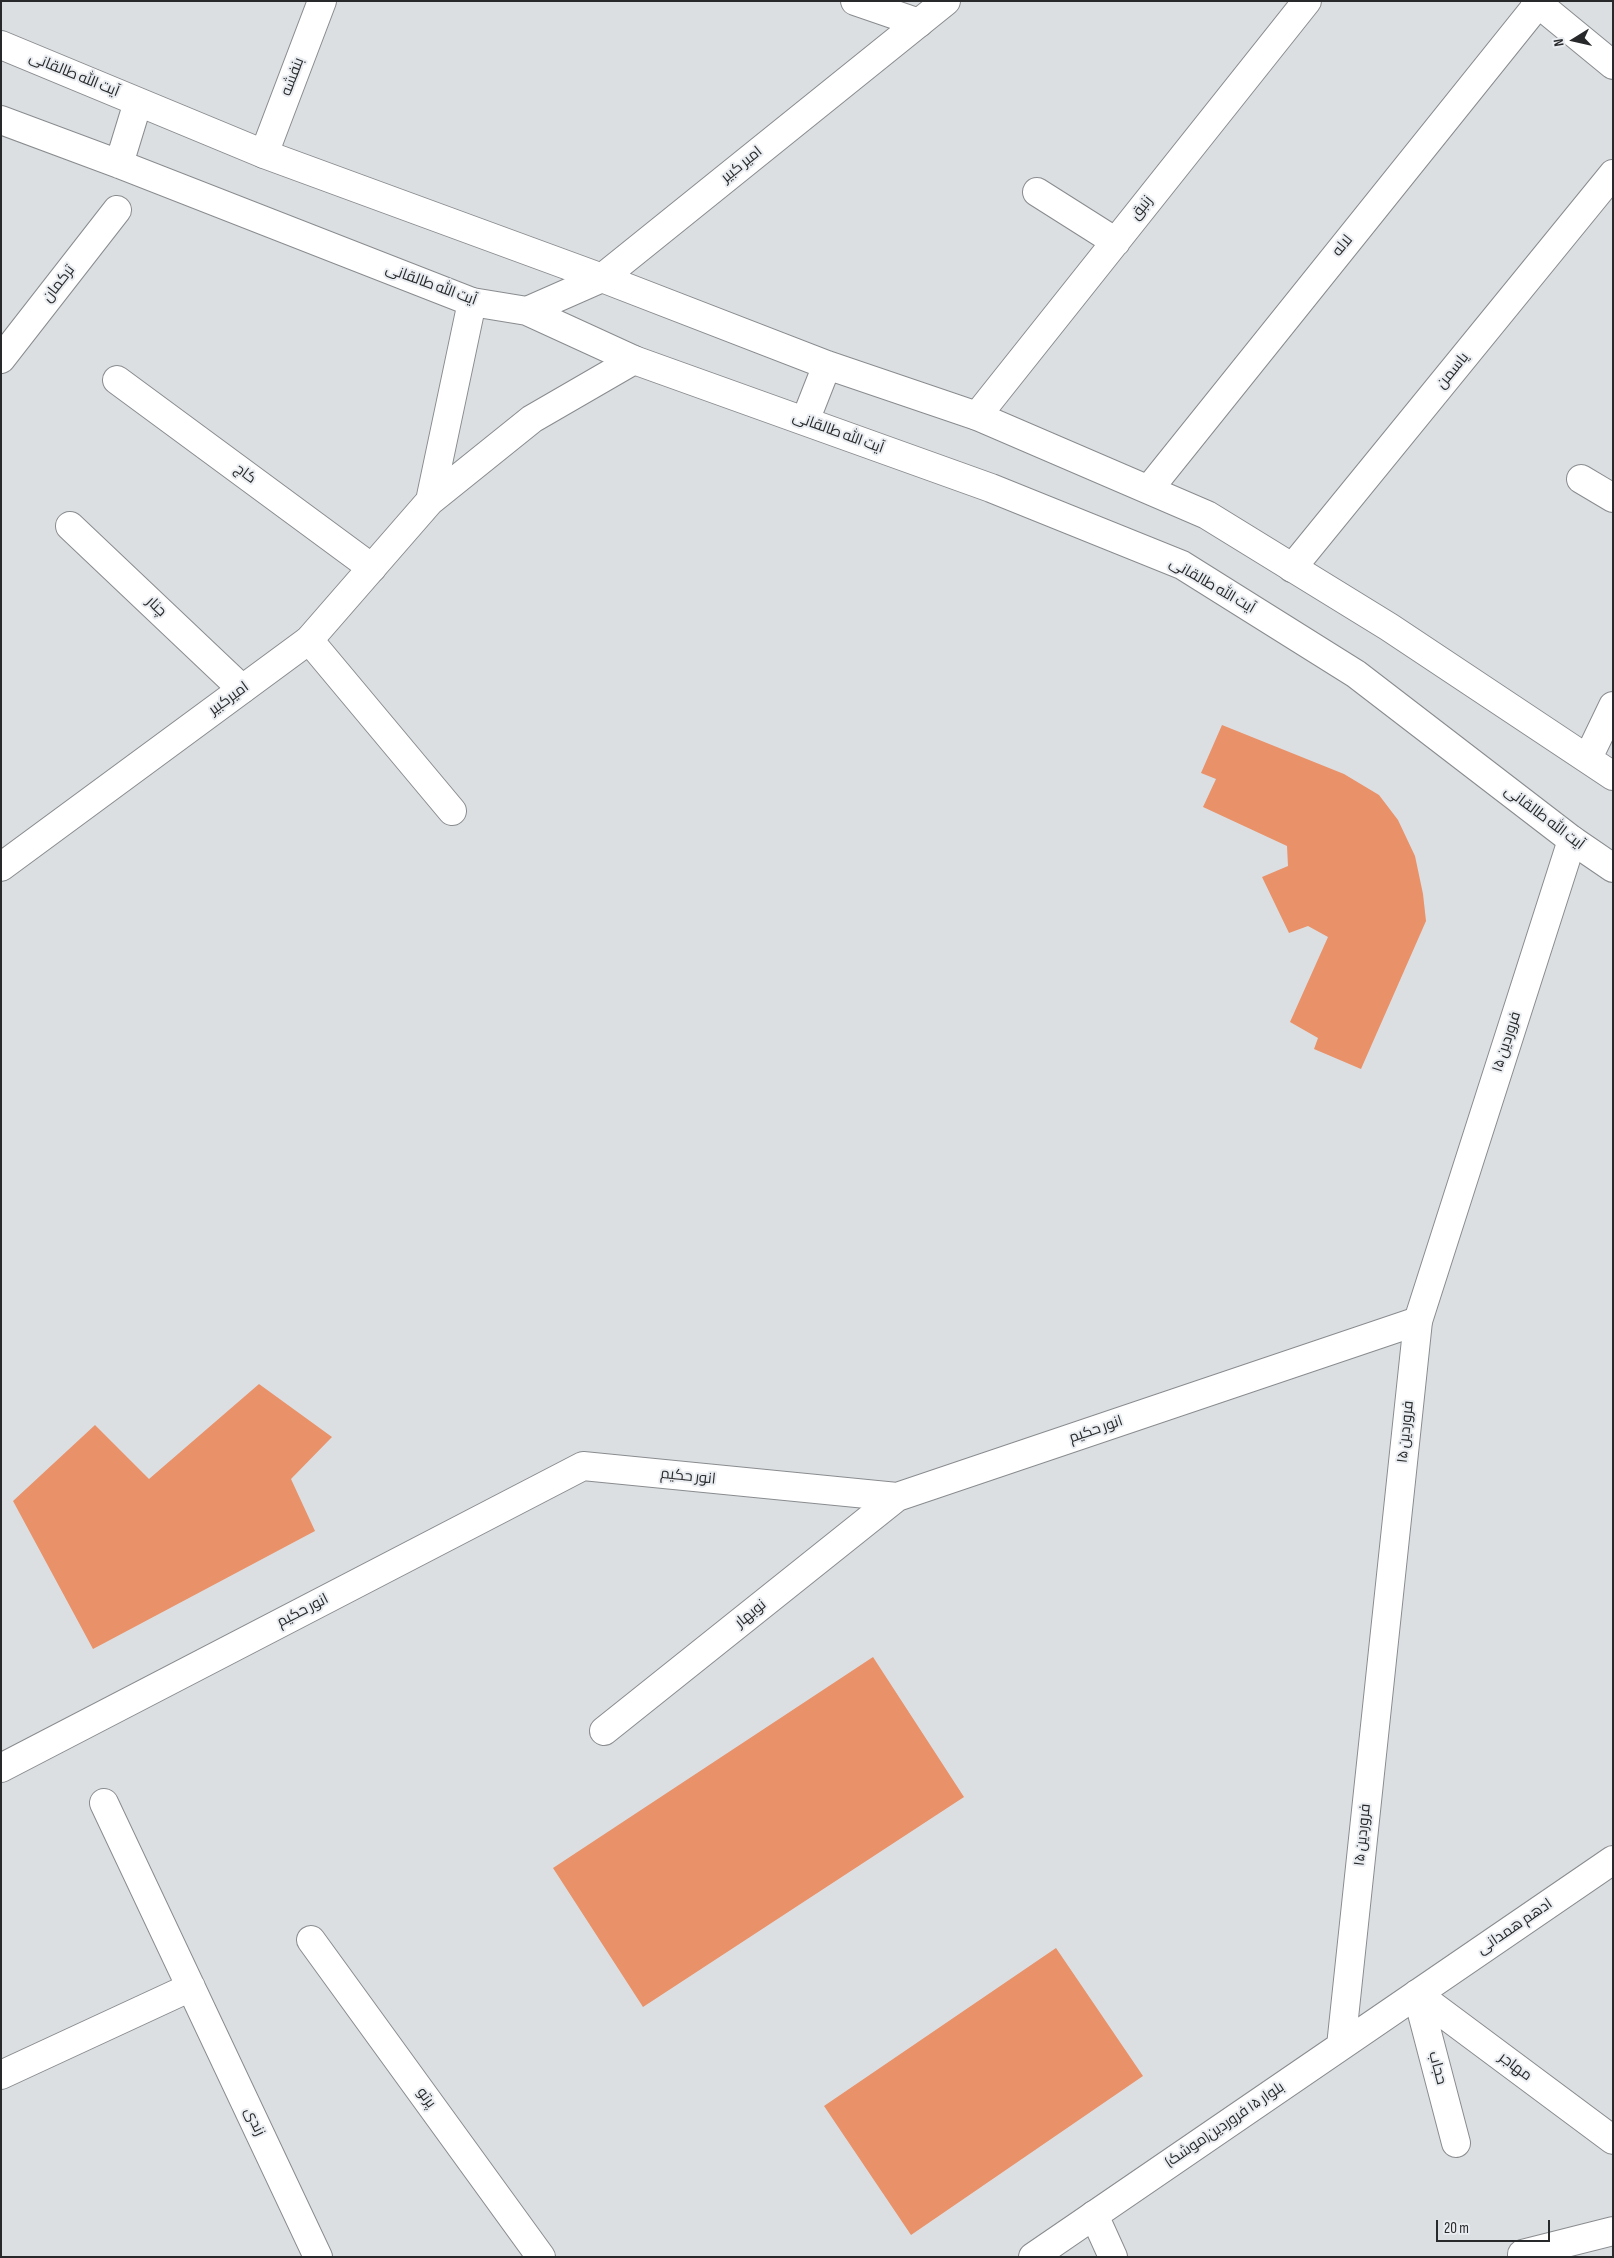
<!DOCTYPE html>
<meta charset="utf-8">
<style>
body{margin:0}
#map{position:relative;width:1614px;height:2258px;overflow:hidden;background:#dcdfe2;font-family:"Sofia Sans Condensed",sans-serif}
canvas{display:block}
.frame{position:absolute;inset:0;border:2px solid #28292a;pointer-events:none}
.north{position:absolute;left:1549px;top:15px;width:50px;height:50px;-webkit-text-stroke:4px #e9ecf0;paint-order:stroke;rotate:260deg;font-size:14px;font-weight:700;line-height:20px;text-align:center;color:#28292a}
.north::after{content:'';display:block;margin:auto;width:18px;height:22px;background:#28292a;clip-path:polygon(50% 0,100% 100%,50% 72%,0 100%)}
.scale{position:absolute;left:1436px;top:2220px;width:114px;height:22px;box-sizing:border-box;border:2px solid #28292a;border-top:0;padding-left:6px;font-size:15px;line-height:18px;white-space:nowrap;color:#28292a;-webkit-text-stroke:4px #e9ecf0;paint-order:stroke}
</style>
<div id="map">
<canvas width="1614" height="2258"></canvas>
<div class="frame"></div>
<div class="north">N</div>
<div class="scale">20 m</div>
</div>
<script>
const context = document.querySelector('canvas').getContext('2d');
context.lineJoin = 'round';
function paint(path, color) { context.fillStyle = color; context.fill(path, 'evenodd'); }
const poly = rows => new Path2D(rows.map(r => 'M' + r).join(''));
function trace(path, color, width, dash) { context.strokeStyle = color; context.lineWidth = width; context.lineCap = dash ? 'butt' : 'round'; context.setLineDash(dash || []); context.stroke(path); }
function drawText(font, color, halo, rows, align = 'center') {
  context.font = font + ' "Sofia Sans Condensed",Cairo,sans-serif'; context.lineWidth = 4; context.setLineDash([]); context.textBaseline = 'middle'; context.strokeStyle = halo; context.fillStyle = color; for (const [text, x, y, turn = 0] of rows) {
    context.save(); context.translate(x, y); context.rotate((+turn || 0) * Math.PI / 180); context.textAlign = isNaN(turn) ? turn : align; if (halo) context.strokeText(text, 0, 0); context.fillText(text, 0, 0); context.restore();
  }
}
paint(poly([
 [1222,725,1344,774,1379,795,1398,820,1415,856,1423,894,1426,921,1361,1069,1314,1049,1318,1038,1290,1022,1328,937,1308,926,1289,933,1262,877,1288,866,1287,846,1203,807,1216,779,1201,773],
 [259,1384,332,1437,291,1479,315,1531,93,1649,13,1501,95,1425,149,1479],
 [873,1657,964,1797,643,2007,553,1868],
 [1056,1948,1143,2076,911,2235,824,2106]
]), '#e99169');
const minor = poly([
 [855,1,919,23],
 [1535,1,1613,65],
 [264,154,322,1],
 [1037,192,1116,242],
 [1,359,117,210],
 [117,380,372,568],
 [977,416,1307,1],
 [1581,479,1613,498],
 [1149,489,1538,4],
 [70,526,242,689],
 [1292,568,1613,174],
 [309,640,452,811],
 [604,1731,897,1497],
 [1,1768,583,1466,897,1497,1418,1321],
 [104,1803,318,2257],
 [311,1940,541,2257],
 [1417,1994,1613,2140],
 [1417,1994,1456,2143],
 [1,2075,191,1987],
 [1094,2215,1113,2257],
 [1522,2257,1522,2254,1613,2231]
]);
const tertiary = poly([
 [430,501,472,302],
 [1,867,309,640,430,501,532,419,634,360],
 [1341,2046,1418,1321,1572,840],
 [1033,2257,1613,1860]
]);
const secondary = poly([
 [1,45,264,154,602,278,827,365,977,416,1207,515,1389,627,1613,776],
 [1,120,119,164,472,302,527,311,634,360,991,488,1182,565,1356,674,1572,840,1613,868],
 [119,164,138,102],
 [527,311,602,278,946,1],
 [805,421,827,365],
 [1588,758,1613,706]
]);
trace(minor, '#898c8f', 30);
trace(tertiary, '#898c8f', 30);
trace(secondary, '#898c8f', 30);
trace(minor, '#fff', 28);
trace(tertiary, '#fff', 28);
trace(secondary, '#fff', 28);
drawText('15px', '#28292a', '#e9ecf0', [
 ["آیت الله طالقانی",74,75,22],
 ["بنفشه",293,77,-69],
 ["امیر کبیر",742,165,-39],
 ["زنبق",1142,208,-51],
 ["لاله",1343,246,-51],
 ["ترکمان",59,284,-52],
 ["آیت الله طالقانی",431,285,20],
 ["یاسمن",1453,371,-51],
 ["آیت الله طالقانی",838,433,20],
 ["کاج",245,474,36],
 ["آیت الله طالقانی",1212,586,30],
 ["چنار",156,607,44],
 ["امیرکبیر",229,699,-36],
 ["آیت الله طالقانی",1544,818,37],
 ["۱۵ فروردین",1507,1042,-72],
 ["انور حکیم",1096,1430,-19],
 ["۱۵ فروردین",1406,1432,-84],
 ["انور حکیم",688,1477,6],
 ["انور حکیم",303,1611,-27],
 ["نوبهار",751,1614,-39],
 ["۱۵ فروردین",1363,1835,-84],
 ["ادهم همدانی",1515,1927,-34],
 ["مهاجر",1515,2067,37],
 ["حجاب",1437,2068,75],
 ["پرتو",426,2098,54],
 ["زندی",254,2122,65],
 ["بلوار ۱۵ فروردین(موشک)",1225,2125,-34]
]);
</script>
